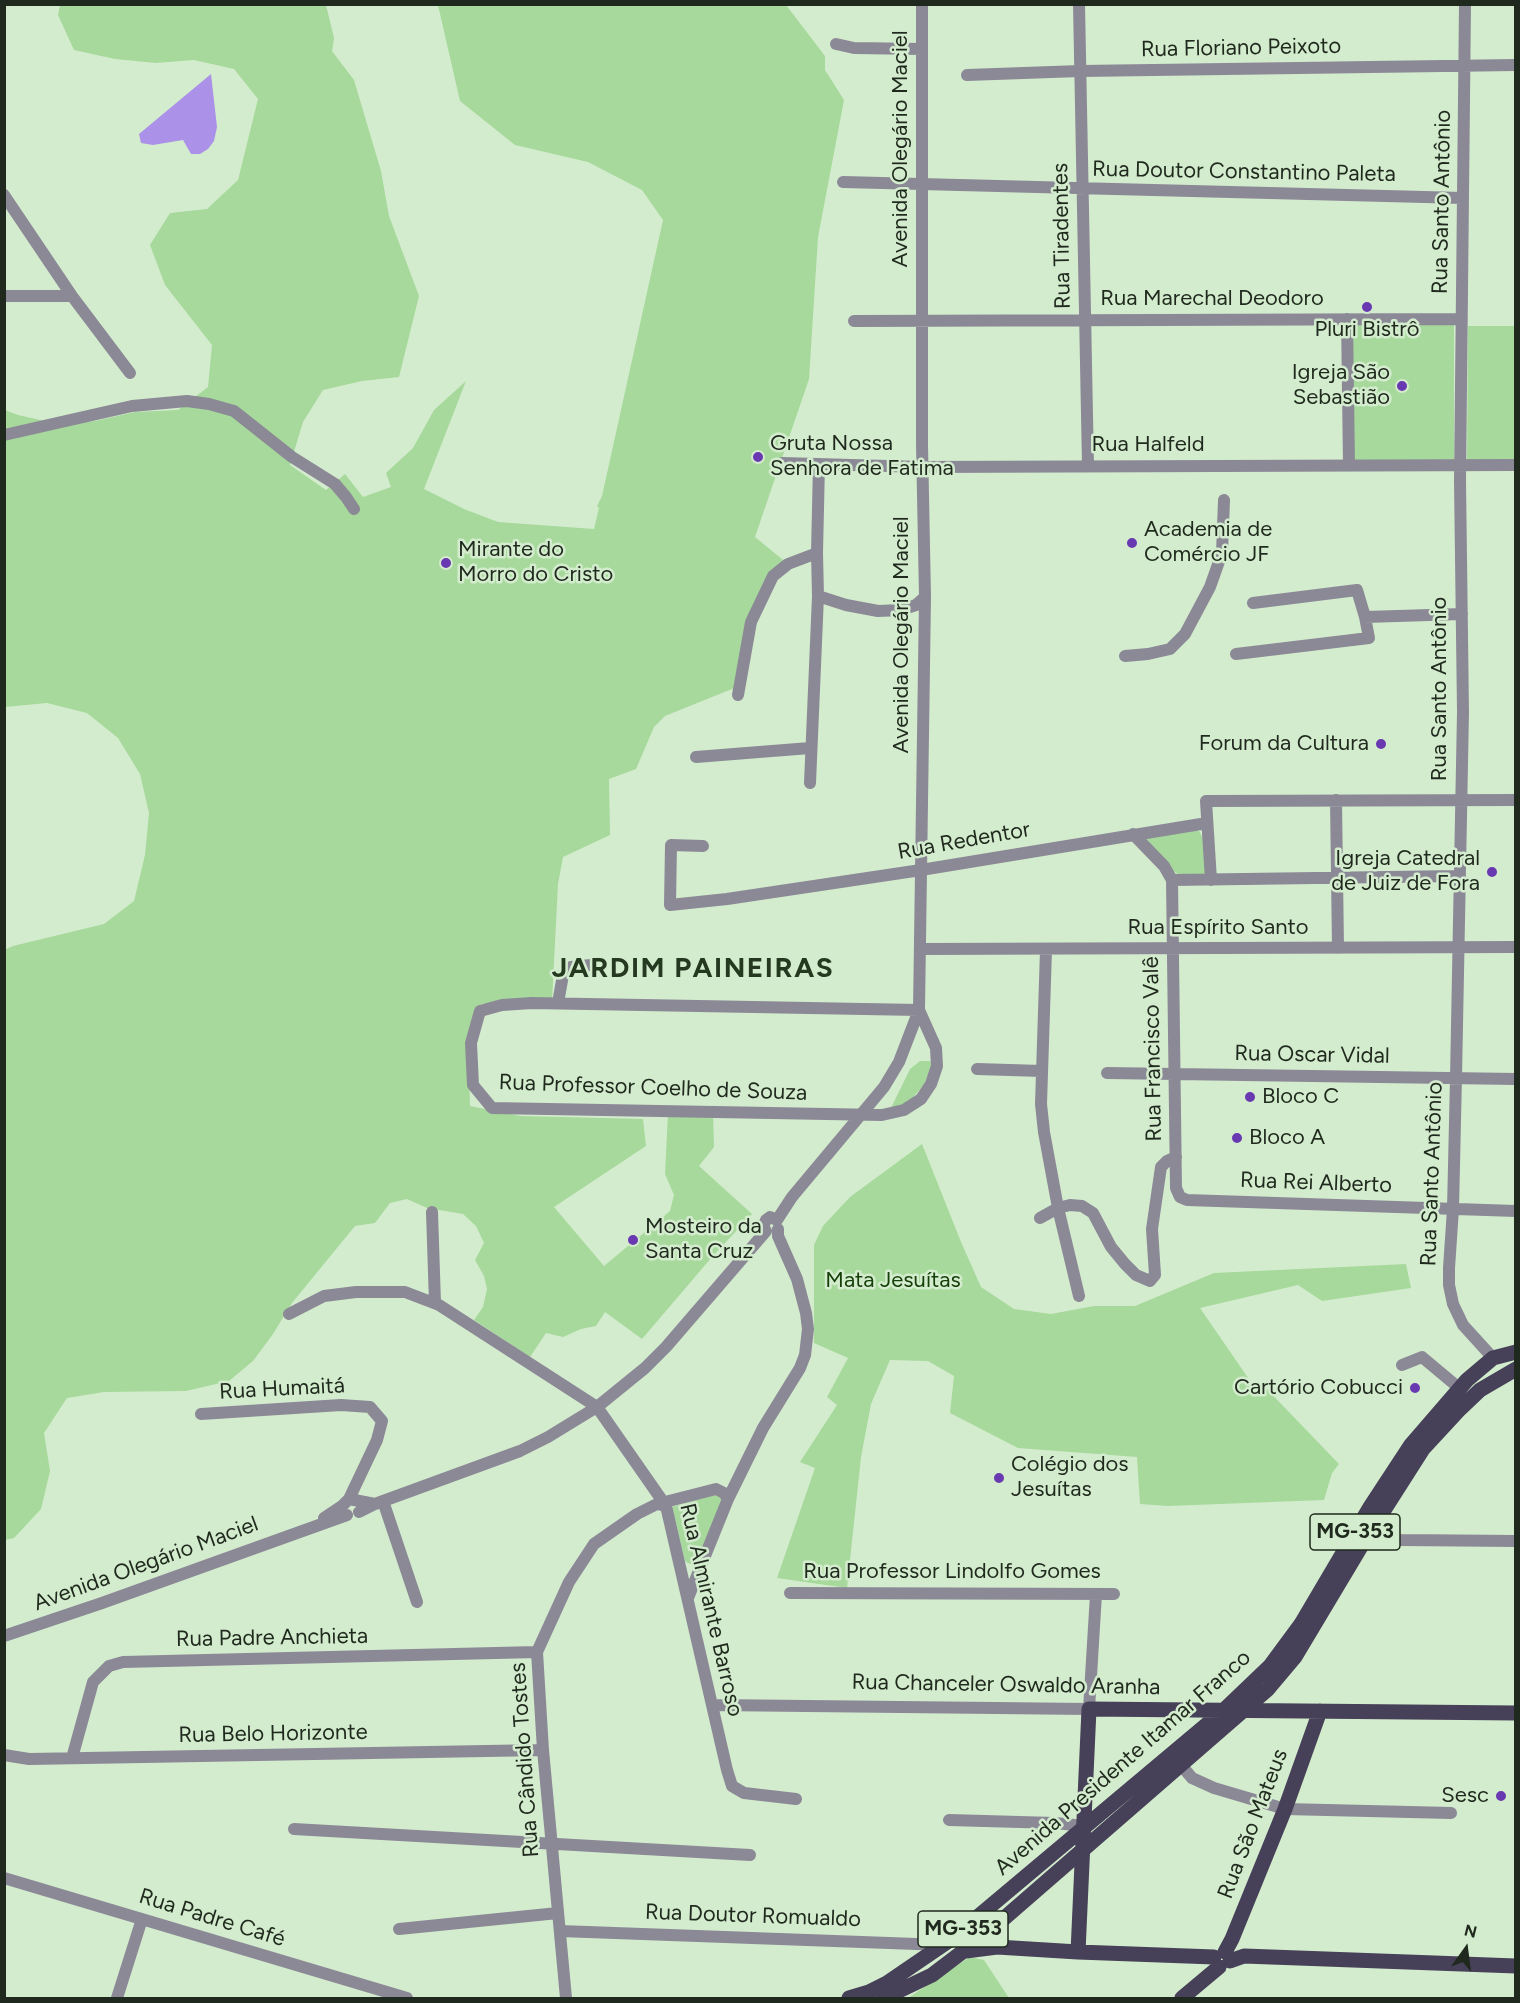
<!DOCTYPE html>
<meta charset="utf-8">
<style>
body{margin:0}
#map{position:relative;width:1520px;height:2003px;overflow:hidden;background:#d4ecce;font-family:Figtree,sans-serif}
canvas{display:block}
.frame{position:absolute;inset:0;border:6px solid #1f291d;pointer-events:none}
.north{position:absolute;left:1436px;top:1919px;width:60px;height:60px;-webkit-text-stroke:4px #d4ecce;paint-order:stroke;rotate:14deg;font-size:16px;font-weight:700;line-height:24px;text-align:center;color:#1f291d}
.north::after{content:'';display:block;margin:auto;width:21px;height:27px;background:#1f291d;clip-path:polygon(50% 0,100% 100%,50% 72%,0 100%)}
</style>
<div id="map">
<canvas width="1520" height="2003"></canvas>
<div class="frame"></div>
<div class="north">N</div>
</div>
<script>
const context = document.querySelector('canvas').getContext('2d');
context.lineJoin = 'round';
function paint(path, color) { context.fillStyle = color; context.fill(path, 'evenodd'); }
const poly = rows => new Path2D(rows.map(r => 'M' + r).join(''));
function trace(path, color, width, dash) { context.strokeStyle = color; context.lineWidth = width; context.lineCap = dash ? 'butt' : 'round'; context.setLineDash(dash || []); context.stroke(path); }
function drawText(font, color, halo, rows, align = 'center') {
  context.font = font + ' Figtree,sans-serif'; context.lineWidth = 5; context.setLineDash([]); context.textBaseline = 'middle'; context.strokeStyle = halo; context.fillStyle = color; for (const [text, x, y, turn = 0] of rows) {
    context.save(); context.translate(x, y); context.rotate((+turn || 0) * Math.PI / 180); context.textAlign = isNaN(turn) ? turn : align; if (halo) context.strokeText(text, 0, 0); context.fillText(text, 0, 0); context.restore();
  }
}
paint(poly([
 [60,5,326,5,334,38,332,51,354,80,381,171,389,216,419,296,399,377,362,381,323,390,303,422,290,465,326,490,345,474,363,497,391,487,386,473,413,448,434,410,466,381,424,489,464,509,498,522,594,529,599,508,597,506,602,496,663,220,642,190,588,162,515,145,460,101,438,5,786,5,825,56,825,70,844,100,818,237,809,379,755,537,788,564,751,610,737,687,665,716,654,727,636,769,609,779,610,835,563,857,558,884,552,1001,481,1004,468,1041,470,1106,520,1116,643,1119,646,1146,554,1207,604,1266,670,1211,674,1195,665,1174,668,1113,713,1114,714,1147,699,1166,752,1214,712,1257,642,1339,605,1312,596,1326,581,1329,563,1337,546,1333,530,1357,474,1320,483,1307,487,1289,484,1276,475,1260,484,1243,476,1226,463,1214,427,1208,407,1199,390,1203,375,1223,355,1226,292,1303,273,1334,253,1361,229,1381,186,1391,104,1392,67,1398,44,1433,50,1471,41,1509,14,1538,5,1540,4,950,13,946,104,924,134,901,145,855,149,813,140,774,118,738,87,713,47,703,5,707,5,410,18,415,58,424,95,421,135,412,178,410,208,387,212,345,165,285,150,245,170,213,207,209,238,180,258,99,234,69,194,60,156,63,115,59,74,50,58,15],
 [1351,324,1454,324,1454,463,1351,463],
 [1468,326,1515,326,1515,461,1467,460],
 [1192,828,1199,831,1203,838,1206,874,1178,874,1170,869,1139,835],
 [920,1061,930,1061,932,1065,924,1085,907,1104,890,1110,910,1069],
 [922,1144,961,1242,981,1287,1014,1309,1051,1314,1094,1306,1135,1306,1214,1273,1406,1264,1411,1288,1322,1301,1298,1285,1200,1308,1255,1388,1260,1382,1339,1464,1332,1473,1324,1500,1168,1506,1140,1504,1137,1457,1018,1448,950,1413,954,1376,928,1361,890,1360,871,1404,861,1457,847,1588,777,1578,815,1468,800,1462,837,1405,827,1397,848,1358,814,1343,814,1245,823,1226,850,1197],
 [712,1495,720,1496,722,1499,698,1560,691,1564,688,1563,685,1561,672,1507],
 [970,1957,984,1960,1009,1998,908,1998]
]), '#a6d99b');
paint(poly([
 [211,74,217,127,214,141,208,149,200,154,191,154,183,140,153,145,141,143,139,134]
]), '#ac91e8');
trace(poly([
 [1079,4,1088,466],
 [1465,4,1460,481,1463,712,1456,1078,1453,1209,1449,1268,1449,1285,1453,1304,1463,1325,1493,1358],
 [836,44,854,48,922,49],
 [967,75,1080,71,1516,65],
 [843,182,1463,198],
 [4,195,72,296,130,373],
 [4,296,72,296],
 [1347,319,1349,465],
 [854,321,1461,319],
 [4,435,132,406,187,401,209,404,234,411,292,457,335,484,346,497,354,509],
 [782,463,922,467,1516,465],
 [818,596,846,605,878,611,901,610,916,605,925,597],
 [1253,603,1357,590,1365,617],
 [1236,654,1369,638,1365,617,1462,614],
 [1125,656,1148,654,1170,649,1185,634,1210,587,1222,553,1224,500],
 [738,695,751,622,773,576,788,564,817,553],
 [696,757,810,748],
 [810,783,818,596,817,553,819,464],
 [1336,800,1338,948],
 [1133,834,1164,866,1172,880,1176,1188,1180,1197,1187,1200,1516,1211],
 [703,846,671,845,670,905,727,899,921,870,1207,823],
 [1172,880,1459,876],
 [1211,880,1206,801,1516,800],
 [920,949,1516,947],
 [1046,950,1041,1104,1044,1132,1058,1208,1079,1296],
 [532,1003,919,1010,936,1048,937,1066,931,1084,921,1099,904,1110,882,1115,492,1108,473,1085,471,1043,480,1011,502,1005,532,1003],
 [558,1003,563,975,571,967,591,965],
 [977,1069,1042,1071],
 [1107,1073,1516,1079],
 [432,1212,435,1303],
 [1040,1218,1058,1208,1070,1205,1082,1206,1093,1213,1111,1247,1125,1264,1136,1275,1150,1281,1155,1275,1152,1229,1161,1167,1167,1161,1176,1157],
 [777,1220,792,1197,884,1087,899,1062,919,1010,925,597,922,444,922,4],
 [766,1231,763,1227,766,1220,770,1217,777,1220],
 [289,1314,324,1296,356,1292,405,1292,439,1305,597,1407,666,1506,727,1770,732,1786,744,1793,796,1799],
 [1402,1365,1422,1357,1459,1388],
 [201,1414,341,1405,370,1407,382,1421,377,1440,349,1499],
 [383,1501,417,1602],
 [665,1502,716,1489,724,1493,728,1499],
 [359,1512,375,1504,520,1451,548,1437,597,1407,645,1368,666,1347,766,1231],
 [324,1518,342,1506,349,1499,375,1504],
 [1375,1524,1390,1537,1400,1540,1516,1541],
 [790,1593,1114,1594],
 [688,1598,728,1499,763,1428,800,1368,805,1355,808,1329,806,1313,797,1279,778,1236,778,1229],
 [4,1636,102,1603,347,1515],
 [712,1705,1089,1709,1096,1594],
 [4,1755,29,1759,543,1750],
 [72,1758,93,1682,109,1666,123,1662,537,1652],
 [1181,1765,1192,1778,1214,1788,1285,1809,1451,1813],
 [949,1820,1055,1823,1084,1826],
 [294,1829,750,1855],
 [4,1878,407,1998],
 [399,1929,558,1913],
 [560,1931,944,1945],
 [117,1998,142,1919],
 [566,1998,543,1750,537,1652,569,1582,594,1544,637,1514,657,1504,666,1506]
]), '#8c8997', 12);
trace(poly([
 [966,1951,997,1947,1078,1952,1214,1957],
 [1078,1952,1089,1709,1516,1713],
 [1225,1952,1232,1939,1285,1809,1320,1711],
 [1230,1961,1244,1956,1516,1966],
 [849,1998,869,1992,887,1983,950,1940,1224,1710,1270,1666,1301,1624,1370,1507,1410,1446,1467,1380,1493,1358,1516,1352],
 [884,1998,932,1975,986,1934,1268,1689,1295,1657,1365,1540,1423,1449,1460,1409,1480,1390,1516,1369],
 [1182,1998,1219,1967]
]), '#464058', 15);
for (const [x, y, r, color] of [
 [1367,307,6,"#6839b0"],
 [1402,386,6,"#6839b0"],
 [758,457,6,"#6839b0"],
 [1132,543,6,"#6839b0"],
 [446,563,6,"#6839b0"],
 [1381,744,6,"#6839b0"],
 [1492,872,6,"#6839b0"],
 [1250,1097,6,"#6839b0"],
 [1237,1138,6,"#6839b0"],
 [633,1240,6,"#6839b0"],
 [1415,1388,6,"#6839b0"],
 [999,1478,6,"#6839b0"],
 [1501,1796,6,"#6839b0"]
]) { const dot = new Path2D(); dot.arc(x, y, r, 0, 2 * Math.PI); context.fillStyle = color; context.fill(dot); trace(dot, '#d4ecce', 2); }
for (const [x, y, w] of [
 [1355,1532,90],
 [963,1929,90]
]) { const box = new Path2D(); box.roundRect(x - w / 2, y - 18, w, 36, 4.5); context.fillStyle = '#d4ecce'; context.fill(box); trace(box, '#1f291d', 1.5); }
drawText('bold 21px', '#1f291d', null, [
 ["MG-353",1355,1532],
 ["MG-353",963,1929]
]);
drawText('22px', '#1f291d', '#d4ecce', [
 ["Rua Floriano Peixoto",1241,48,-1],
 ["Avenida Olegário Maciel",901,149,-90],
 ["Rua Doutor Constantino Paleta",1244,172,1],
 ["Rua Santo Antônio",1442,202,-89],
 ["Rua Tiradentes",1062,236,-91],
 ["Rua Marechal Deodoro",1212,299],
 ["Rua Halfeld",1148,445],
 ["Avenida Olegário Maciel",902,635,-90],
 ["Rua Santo Antônio",1440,689,-90],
 ["Rua Redentor",964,841,-10],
 ["Rua Espírito Santo",1218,928],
 ["Rua Francisco Valê",1153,1049,-91],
 ["Rua Oscar Vidal",1312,1055,1],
 ["Rua Professor Coelho de Souza",653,1088,2],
 ["Rua Santo Antônio",1432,1174,-88],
 ["Rua Rei Alberto",1316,1183,2],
 ["Rua Humaitá",282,1389,-3],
 ["Avenida Olegário Maciel",146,1564,-20],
 ["Rua Professor Lindolfo Gomes",952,1572],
 ["Rua Almirante Barroso",711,1610,77],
 ["Rua Padre Anchieta",272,1638,-1],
 ["Rua Chanceler Oswaldo Aranha",1006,1685,1],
 ["Rua Belo Horizonte",273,1734,-1],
 ["Rua Cândido Tostes",525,1760,-94],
 ["Avenida Presidente Itamar Franco",1123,1763,-41],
 ["Rua São Mateus",1253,1824,-69],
 ["Rua Doutor Romualdo",753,1916,2],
 ["Rua Padre Café",212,1918,17]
]);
drawText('22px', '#1f291d', '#d4ecce', [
 ["Pluri Bistrô",1367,330,"center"],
 ["Igreja São",1390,373,"right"],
 ["Sebastião",1390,398,"right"],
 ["Gruta Nossa",770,444],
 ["Senhora de Fatima",770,469],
 ["Academia de",1144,530],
 ["Comércio JF",1144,555],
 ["Mirante do",458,550],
 ["Morro do Cristo",458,575],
 ["Forum da Cultura",1369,744,"right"],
 ["Igreja Catedral",1480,859,"right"],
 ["de Juiz de Fora",1480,884,"right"],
 ["Bloco C",1262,1097],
 ["Bloco A",1249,1138],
 ["Mosteiro da",645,1227],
 ["Santa Cruz",645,1252],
 ["Cartório Cobucci",1403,1388,"right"],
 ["Colégio dos",1011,1465],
 ["Jesuítas",1011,1490],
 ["Sesc",1489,1796,"right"]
], 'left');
drawText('22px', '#153f09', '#d4ecce', [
 ["Mata Jesuítas",893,1281]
]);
context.letterSpacing = '1.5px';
drawText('bold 28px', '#253820', '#d4ecce', [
 ["JARDIM PAINEIRAS",693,969]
]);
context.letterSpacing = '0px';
</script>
